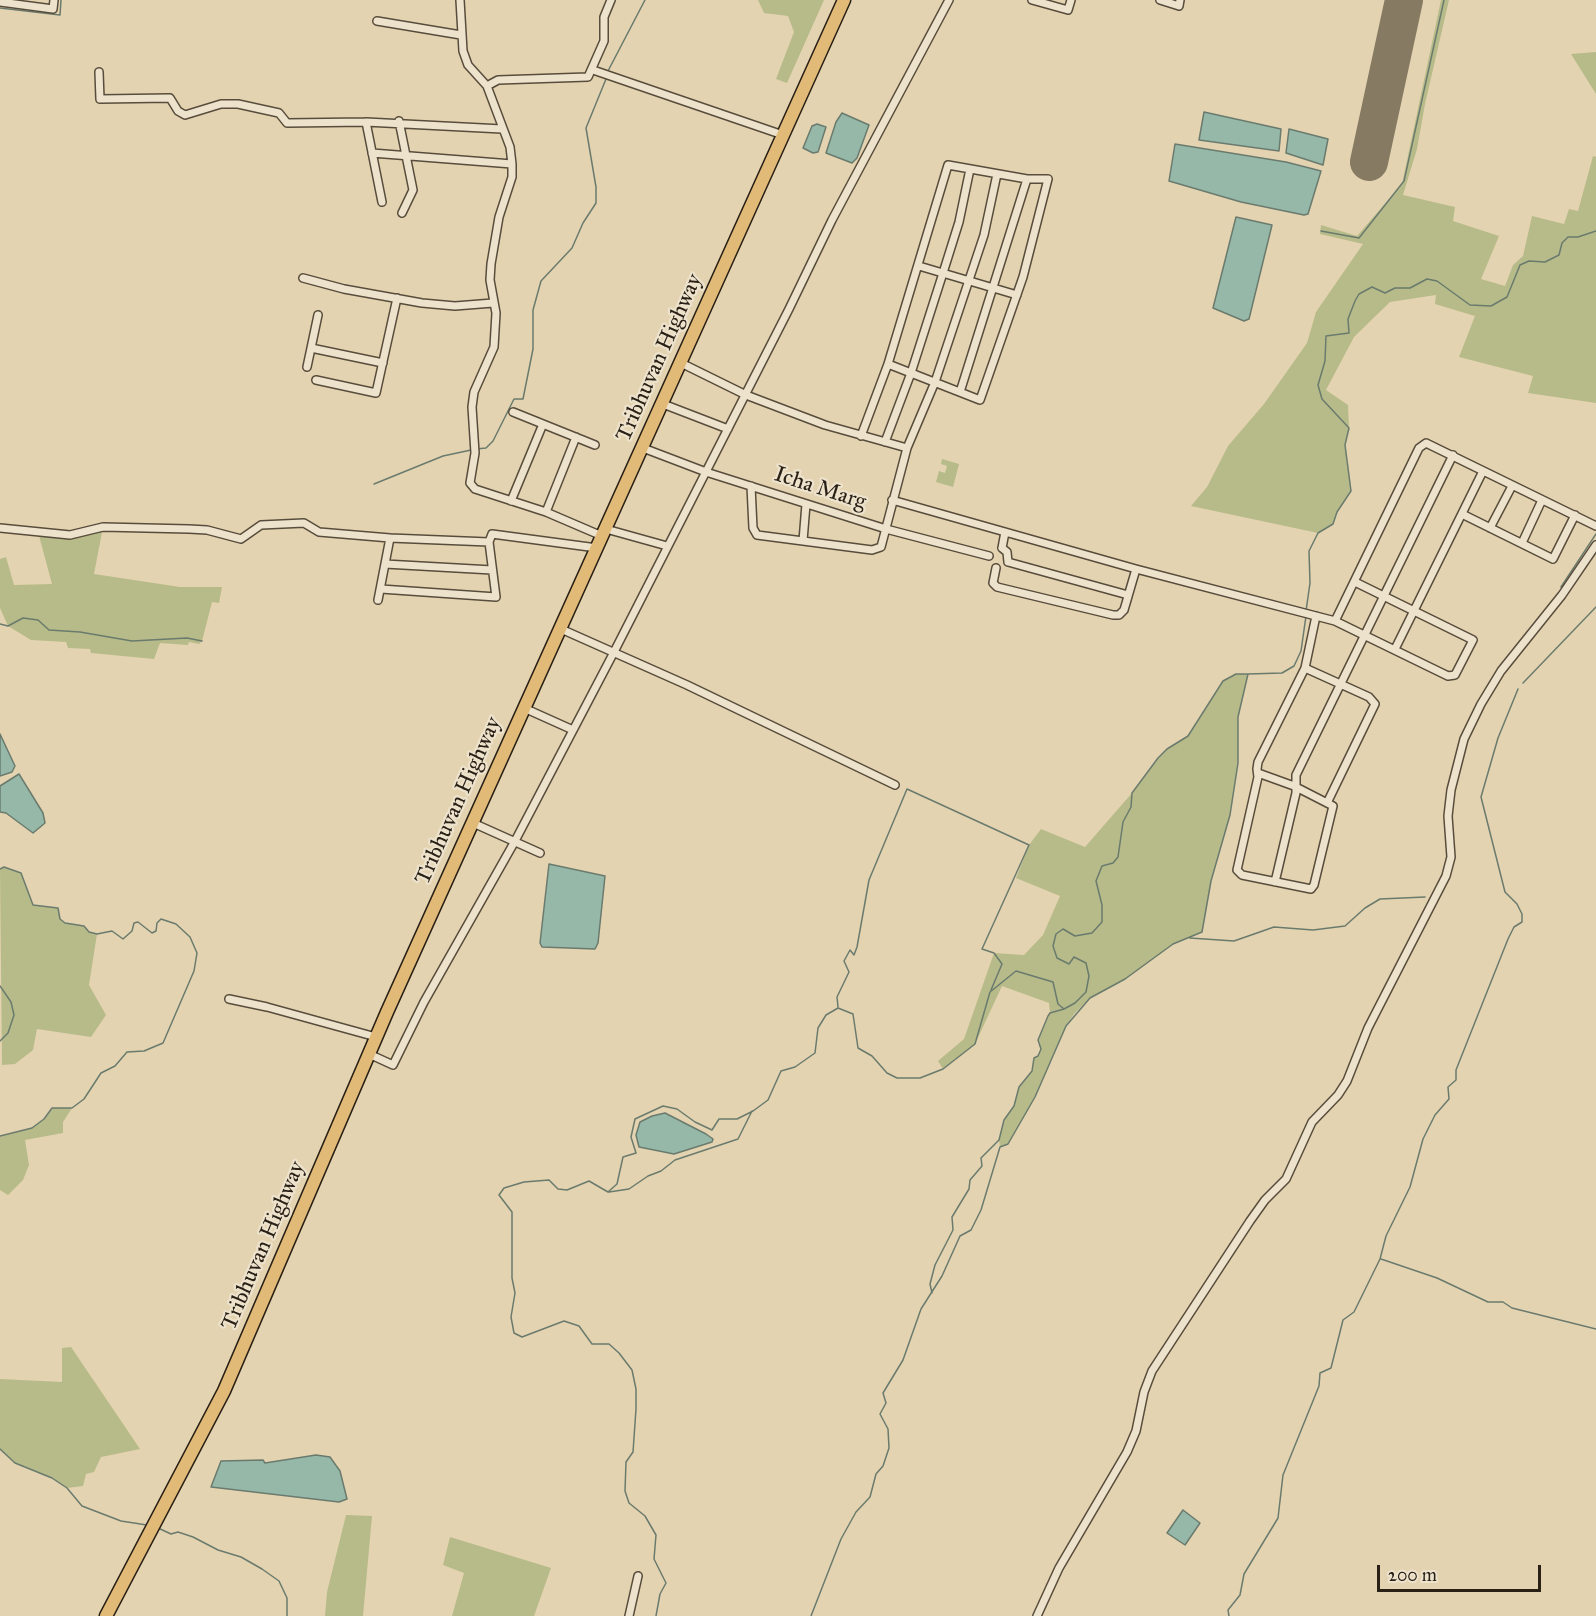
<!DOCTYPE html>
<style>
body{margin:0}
#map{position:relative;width:1596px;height:1616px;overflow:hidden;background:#e4d3b0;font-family:"IM FELL Great Primer",serif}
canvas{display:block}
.scale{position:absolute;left:1377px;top:1565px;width:164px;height:27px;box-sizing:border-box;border:3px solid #292016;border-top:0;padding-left:8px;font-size:18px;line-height:21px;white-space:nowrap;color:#292016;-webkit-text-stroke:4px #ede2cc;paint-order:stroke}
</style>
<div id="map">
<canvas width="1596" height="1616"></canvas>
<div class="scale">200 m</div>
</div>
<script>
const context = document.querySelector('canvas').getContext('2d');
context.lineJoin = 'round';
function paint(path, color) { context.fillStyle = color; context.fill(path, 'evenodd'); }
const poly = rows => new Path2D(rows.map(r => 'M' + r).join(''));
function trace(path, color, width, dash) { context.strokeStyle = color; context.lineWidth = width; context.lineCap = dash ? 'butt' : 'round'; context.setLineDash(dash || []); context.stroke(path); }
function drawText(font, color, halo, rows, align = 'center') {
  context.font = font + ' "IM FELL Great Primer",serif'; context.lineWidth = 4.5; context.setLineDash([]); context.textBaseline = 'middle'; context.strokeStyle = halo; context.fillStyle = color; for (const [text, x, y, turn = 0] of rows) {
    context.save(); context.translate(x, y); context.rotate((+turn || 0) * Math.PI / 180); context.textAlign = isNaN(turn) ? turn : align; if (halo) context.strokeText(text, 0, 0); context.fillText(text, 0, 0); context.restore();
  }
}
paint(poly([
 [758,0,824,0,787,83,776,79,794,32,788,16,764,13],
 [1441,0,1449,0,1425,104,1417,149,1403,195,1455,207,1453,221,1499,236,1481,279,1505,286,1513,265,1523,256,1532,216,1564,224,1569,209,1578,211,1593,156,1596,157,1596,403,1528,393,1533,376,1459,357,1475,316,1435,304,1436,295,1390,302,1354,337,1326,390,1348,405,1349,428,1345,445,1351,491,1337,512,1333,524,1318,533,1191,506,1207,487,1228,446,1264,404,1295,360,1307,343,1316,312,1363,244,1320,234,1321,225,1357,236,1402,184],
 [1596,52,1596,94,1571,54],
 [942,459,959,464,953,487,936,482,939,471,945,473,947,466,941,464],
 [103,527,94,574,180,587,222,587,219,603,212,602,202,641,199,644,189,642,188,645,160,643,154,659,91,653,90,649,68,648,66,642,31,640,8,626,0,608,0,559,6,557,14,585,52,584,38,532,70,535],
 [1236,674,1248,674,1238,717,1238,763,1230,815,1211,881,1202,932,1173,944,1126,979,1090,998,1074,1014,1066,1026,1035,1097,1008,1144,1000,1147,999,1140,1004,1120,1014,1106,1019,1087,1032,1071,1034,1058,1038,1056,1041,1049,1038,1040,1050,1013,1049,1003,1002,986,975,1044,943,1069,938,1061,964,1039,994,953,1024,955,1043,935,1060,896,1016,878,1029,845,1041,829,1085,847,1132,793,1158,758,1167,749,1188,736,1223,681],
 [4,867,21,873,33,905,58,908,60,919,65,923,84,926,89,932,97,934,89,985,106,1015,91,1037,37,1029,33,1050,15,1064,2,1065,0,869],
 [52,1108,72,1108,63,1122,63,1133,25,1140,29,1165,23,1180,8,1195,0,1190,0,1136,32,1128,44,1119],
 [71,1347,140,1449,101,1457,94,1472,86,1474,83,1486,67,1488,52,1478,15,1463,0,1449,0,1379,62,1382,62,1348],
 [346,1515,372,1516,363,1616,325,1616,327,1592],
 [450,1537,551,1568,534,1616,452,1616,464,1573,443,1565]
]), '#b7bb89');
const water = poly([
 [1204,112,1281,129,1279,151,1199,140,1204,112],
 [842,113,869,125,857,158,852,163,826,153,836,122,842,113],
 [817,124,826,127,818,152,813,153,803,148,812,126,817,124],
 [1289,129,1328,139,1323,165,1286,153,1289,129],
 [1175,144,1286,162,1321,171,1308,214,1304,215,1241,202,1169,181,1175,144],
 [1236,217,1272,225,1249,319,1244,321,1213,308,1236,217],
 [0,734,15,766,12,772,0,776,0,734],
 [19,774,43,813,45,823,33,833,6,813,0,812,0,786,19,774],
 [549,864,605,876,598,943,595,949,542,947,540,943,549,864],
 [665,1113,706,1134,713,1139,712,1142,674,1154,639,1147,636,1135,640,1122,652,1116,665,1113],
 [316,1455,330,1457,340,1471,347,1499,339,1502,211,1487,221,1461,263,1460,265,1463,316,1455],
 [1183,1510,1200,1523,1185,1545,1167,1533,1183,1510]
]);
paint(water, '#95b8a9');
trace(water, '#6a7b6e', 1.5);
trace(poly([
 [0,8,60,15,61,0],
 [608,71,645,0],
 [1321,231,1359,238,1404,181,1444,0],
 [476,449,486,448,493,441,514,399,523,399,533,349,533,310,541,281,572,248,583,223,596,203,596,187,586,128,606,79],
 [374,484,443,456,471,450],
 [1561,587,1596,534],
 [1306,611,1310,583,1309,551,1318,533,1333,524,1337,512,1351,491,1345,445,1349,428,1322,399,1318,385,1325,361,1326,336,1349,333,1348,319,1355,301,1359,294,1372,287,1385,293,1395,288,1410,288,1427,279,1437,281,1470,305,1491,306,1507,297,1520,265,1529,261,1545,262,1559,255,1562,243,1568,237,1578,237,1596,231],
 [0,624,8,626,23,618,38,620,49,630,80,632,132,641,187,638,202,641],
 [1523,683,1596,607],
 [0,869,4,867,21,873,33,905,58,908,60,919,65,923,84,926,89,932,97,934,112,931,123,939,132,931,134,923,138,922,152,933,156,931,157,923,161,919,176,924,190,937,197,953,194,971,163,1043,144,1051,127,1052,115,1066,101,1073,84,1099,72,1108,52,1108,44,1119,32,1128,0,1136],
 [1190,938,1234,941,1274,927,1313,930,1345,926,1365,908,1380,899,1425,897],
 [0,986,11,1002,14,1015,8,1033,0,1041],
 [838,1007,837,997,849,972,844,961,850,950,854,955,857,947,869,880,907,789,1029,845,982,949,994,953,1002,964,991,990],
 [609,1192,629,1189,648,1176,661,1171,675,1160,738,1139,752,1111],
 [1381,1259,1437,1278,1488,1302,1503,1302,1512,1308,1596,1329],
 [932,1293,930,1284,935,1265,953,1230,952,1217,969,1189,970,1180,982,1166,981,1158,999,1140,1004,1120,1014,1106,1019,1087,1032,1071,1034,1058,1038,1056,1041,1049,1038,1040,1048,1016,1050,1013,1064,1009],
 [0,1449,15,1463,52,1478,67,1488,82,1506,121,1521,147,1525],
 [158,1528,171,1534,178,1532,193,1537,218,1550,241,1557,262,1569,279,1581,287,1598,287,1616],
 [656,1616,660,1594,666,1583,654,1559,656,1535,645,1516,629,1503,625,1491,626,1462,633,1452,636,1409,636,1389,632,1370,619,1353,609,1344,592,1344,579,1326,564,1321,522,1337,514,1333,511,1317,515,1293,512,1278,512,1212,499,1195,504,1188,524,1182,549,1180,558,1189,567,1190,589,1181,608,1192,617,1184,623,1157,636,1153,631,1137,635,1119,663,1106,677,1109,695,1122,712,1130,719,1119,737,1119,753,1111,768,1100,781,1071,795,1067,815,1053,818,1028,826,1015,838,1008,853,1014,858,1048,872,1056,887,1073,897,1078,920,1078,943,1069,975,1044,990,992,1016,971,1053,982,1058,1004,1064,1009,1075,1003,1086,992,1089,976,1086,963,1074,957,1069,964,1057,958,1053,946,1056,934,1063,929,1075,936,1092,933,1102,922,1102,905,1096,881,1102,866,1113,863,1118,857,1123,822,1131,807,1132,793,1158,758,1167,749,1188,736,1223,681,1236,674,1248,674],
 [811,1616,841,1539,856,1512,870,1497,876,1474,883,1466,889,1448,888,1429,880,1414,886,1403,883,1393,903,1360,921,1309,942,1276,960,1236,971,1230,981,1210,1000,1147,1008,1144,1035,1097,1066,1026,1090,998,1125,979,1173,944,1202,932,1211,881,1230,815,1238,763,1238,717,1248,674,1282,673,1294,666,1301,651,1306,616],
 [1229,1616,1228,1610,1240,1595,1244,1574,1278,1518,1283,1475,1319,1386,1320,1373,1331,1368,1343,1320,1354,1312,1380,1259,1386,1236,1410,1187,1423,1139,1435,1115,1449,1099,1448,1087,1456,1080,1456,1070,1508,939,1514,927,1522,922,1522,914,1517,904,1505,892,1481,797,1498,738,1518,689]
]), '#6a7b6e', 1.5);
trace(poly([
 [1369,162,1404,0]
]), '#867a63', 38);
const street = poly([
 [460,0,463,51,468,65,487,86,510,147,512,164,512,177,499,217,491,264,490,280,496,313,494,347,474,392,472,407,475,453,470,483,475,489,546,512,602,536],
 [1032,0,1068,10,1071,0],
 [1160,0,1179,6,1180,0],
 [0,2,53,9,54,0],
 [377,21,461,35],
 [593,70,783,135],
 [99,72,100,99,170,98,178,111,185,115,221,104,238,104,279,113,287,123,366,122],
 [487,86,498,80,588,77,604,41,604,17,611,0],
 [399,121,413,190,402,213],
 [372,153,512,164],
 [382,202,366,122,502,129],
 [919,266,1017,295],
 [303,278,344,289,422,303,455,306,493,303],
 [311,348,383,363],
 [681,363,746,395,825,425,907,448],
 [307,367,318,315],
 [316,380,376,393,397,298],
 [960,392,1027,179],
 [663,404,728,429],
 [513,412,595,445],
 [861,436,888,364,980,400,1023,277,1048,179,1027,179,948,165,888,364],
 [885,442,911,373,943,273,959,222,970,169],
 [643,448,706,472,886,529,989,556],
 [751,486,753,528,757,535,872,550,881,547,907,448,935,382,984,235,997,174],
 [892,500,1136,569,1335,621,1448,676,1455,675,1473,640,1355,582],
 [511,501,543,424],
 [546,512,576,437],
 [1462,514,1553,559,1575,515],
 [0,528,70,535,103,527,189,529,207,530,241,539,261,525,304,523,319,532,390,538,489,542,492,534,597,548],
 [1490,528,1512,486],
 [606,529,667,546],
 [803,541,806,504],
 [1522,543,1542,500],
 [1002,548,1005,532],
 [1002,548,1007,552,1008,562],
 [1008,562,1128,595],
 [385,564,492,570],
 [996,568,993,583,997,587,1113,615,1119,615,1124,610,1136,569],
 [381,589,496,597,489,542],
 [378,600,390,538],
 [1335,621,1419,448,1426,443,1596,526],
 [561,629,687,685,895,785],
 [1395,649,1483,471],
 [1305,668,1369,697,1375,704,1328,801],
 [524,708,573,730],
 [1258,773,1294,786,1333,806,1314,885,1311,889,1242,875,1237,870,1258,777,1257,769,1258,762,1305,668,1316,616],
 [473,823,540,853],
 [1275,882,1296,793,1296,775,1453,455],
 [229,999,267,1007,376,1037],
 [369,1054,393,1065,424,1002,515,841,614,652,789,309,832,220,949,0],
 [629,1616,638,1576],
 [1037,1616,1059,1568,1127,1452,1136,1431,1144,1392,1152,1371,1250,1221,1265,1200,1286,1179,1312,1122,1338,1095,1347,1081,1368,1028,1446,876,1451,857,1448,816,1451,790,1464,739,1481,704,1501,671,1562,595,1596,545]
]);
const highway = poly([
 [106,1616,224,1391,387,1012,844,0]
]);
trace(street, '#584d3c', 10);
trace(highway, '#292016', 15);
trace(street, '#ede2cc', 7);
trace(highway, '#e2ba78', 12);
drawText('22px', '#292016', '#ede2cc', [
 ["Tribhuvan Highway",660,358,-66],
 ["Icha Marg",820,489,18],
 ["Tribhuvan Highway",459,801,-66],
 ["Tribhuvan Highway",264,1246,-67]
]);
</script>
